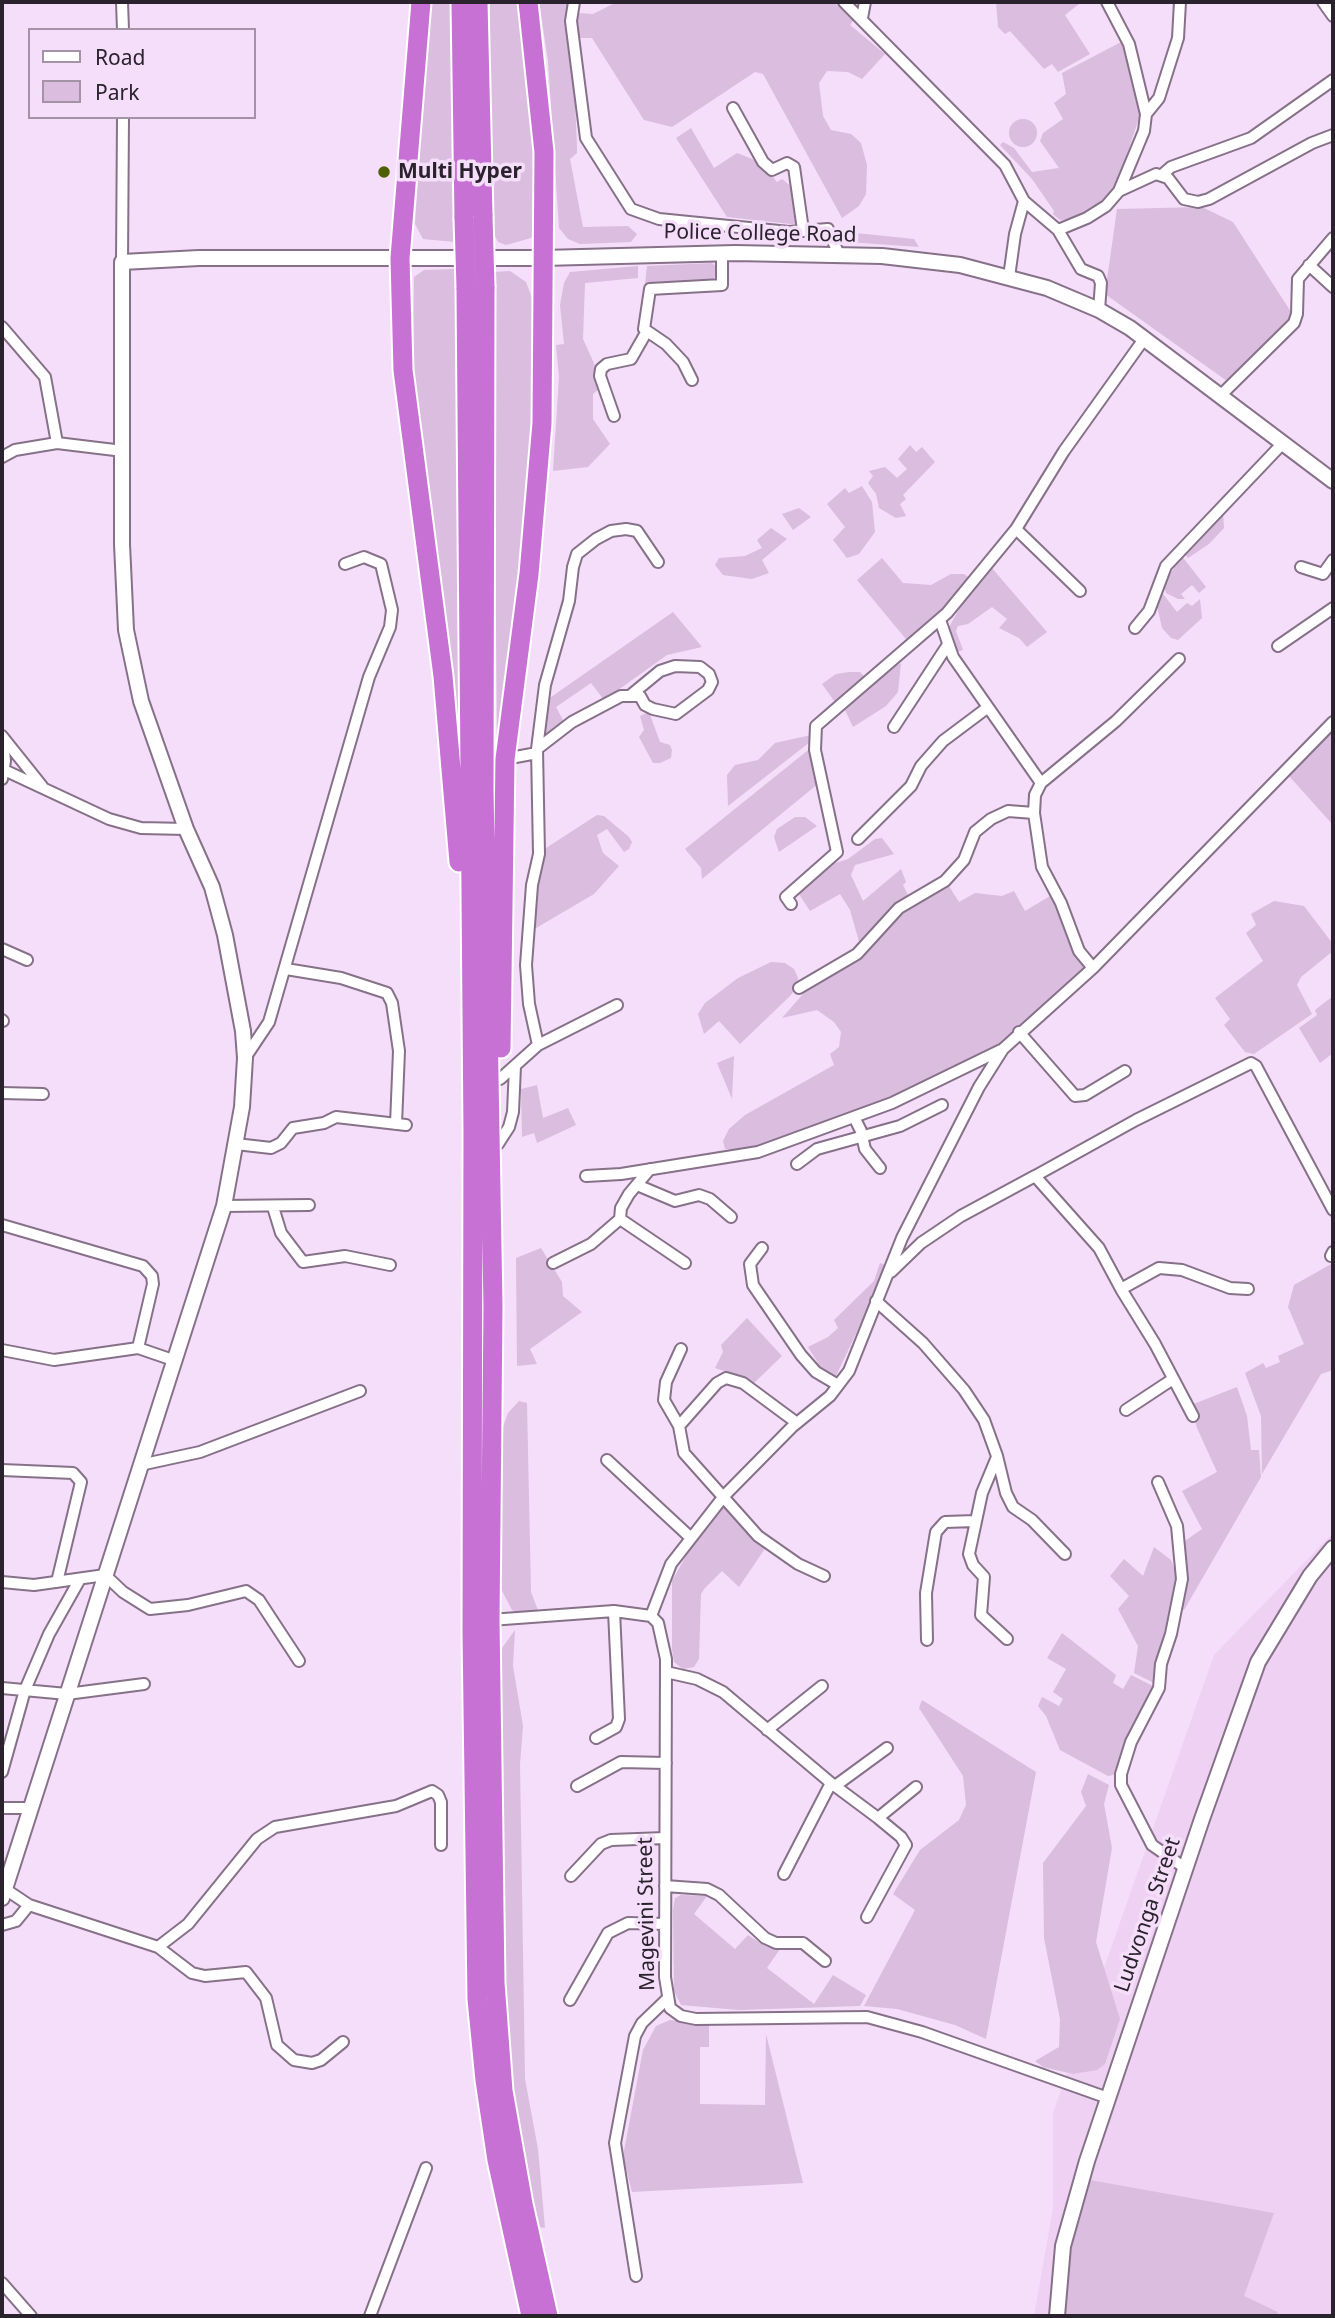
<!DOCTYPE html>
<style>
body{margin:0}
#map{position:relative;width:1335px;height:2318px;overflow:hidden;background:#f5def9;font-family:"Noto Sans",sans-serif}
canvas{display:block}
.frame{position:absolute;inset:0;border:4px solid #2a222c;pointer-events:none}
.legend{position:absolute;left:28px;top:28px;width:228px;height:91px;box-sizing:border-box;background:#f5def9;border:2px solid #a493a7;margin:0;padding:9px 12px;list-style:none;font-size:21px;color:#2a222c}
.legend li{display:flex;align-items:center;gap:14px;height:35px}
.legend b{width:35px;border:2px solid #a493a7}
</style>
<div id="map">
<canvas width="1335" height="2318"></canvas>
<div class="frame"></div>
<ul class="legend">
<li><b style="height:9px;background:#fff"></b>Road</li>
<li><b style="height:19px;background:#dabddf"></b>Park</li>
</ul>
</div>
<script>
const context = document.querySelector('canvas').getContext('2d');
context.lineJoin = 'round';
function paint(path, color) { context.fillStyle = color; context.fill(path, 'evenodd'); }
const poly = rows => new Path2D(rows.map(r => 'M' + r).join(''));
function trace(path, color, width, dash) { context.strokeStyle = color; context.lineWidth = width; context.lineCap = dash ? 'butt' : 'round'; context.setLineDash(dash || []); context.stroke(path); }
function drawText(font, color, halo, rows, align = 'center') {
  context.font = font + ' "Noto Sans",sans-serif'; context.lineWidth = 7; context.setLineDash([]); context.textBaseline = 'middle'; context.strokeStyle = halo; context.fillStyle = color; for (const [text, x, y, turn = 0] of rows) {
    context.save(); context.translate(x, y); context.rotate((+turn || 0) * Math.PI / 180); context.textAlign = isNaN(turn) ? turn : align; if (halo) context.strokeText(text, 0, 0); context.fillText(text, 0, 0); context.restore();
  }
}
paint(poly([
 [1333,1533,1333,2316,1034,2316,1053,2208,1053,2113,1214,1655]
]), '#efd2f3');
paint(poly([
 [429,2,454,2,455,242,423,239,415,224],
 [490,2,519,2,532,108,536,228,531,238,506,245,498,242,490,226],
 [539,2,571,2,577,148,577,153,570,159,583,227,628,226,637,234,631,242,580,244,568,239,559,228,548,61],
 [617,2,834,2,853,21,850,25,885,54,862,79,848,72,827,71,819,83,823,116,831,130,851,134,861,143,867,165,866,194,859,206,842,218,763,74,755,72,672,127,644,120,592,38,576,38,575,17,578,13,593,14],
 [996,2,1077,2,1079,4,1065,15,1090,54,1058,72,1052,64,1044,69,1010,31,1005,34,998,27],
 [1123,41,1141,112,1114,193,1078,218,1060,220,1053,214,1054,211,1032,179,1000,145,1003,142,1014,148,1032,172,1059,168,1040,141,1043,133,1063,119,1054,103,1066,94,1062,73],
 '1009 133a14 14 0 1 1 28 0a14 14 0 1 1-28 0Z',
 [691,128,714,168,737,153,760,162,777,182,782,179,792,187,800,225,727,217,676,138],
 [1202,207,1233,222,1291,312,1288,323,1227,381,1105,294,1117,209],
 [846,232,914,239,919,247,848,242],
 [712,263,717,267,718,273,711,282,645,284,647,266],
 [638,266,638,278,585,283,583,339,597,370,600,388,593,394,593,419,610,444,588,467,553,471,559,377,556,345,564,344,560,305,564,283,570,272],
 [455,269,461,737,457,738,413,387,414,277,424,270],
 [510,271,526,282,537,311,530,496,497,742,493,272],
 [910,445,916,452,922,447,935,462,903,495,906,499,900,504,906,516,896,518,879,508,876,494,868,483,873,476,869,471,885,467,897,478,907,469,898,459],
 [862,486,872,502,875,532,859,554,847,558,833,540,845,527,827,504,845,488,849,493],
 [799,508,811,517,793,530,782,514],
 [1223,512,1224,528,1209,544,1188,558,1184,553],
 [771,528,787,539,762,560,769,573,752,579,723,575,715,565,719,558,745,556,762,548,757,540],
 [1181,555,1206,587,1199,593,1192,585,1181,594,1185,599,1178,599,1166,593,1164,586],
 [882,558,903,583,931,585,951,574,964,574,971,579,910,644,857,580],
 [991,567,1047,632,1027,647,1019,638,999,628,1007,619,992,607,968,624,958,626,956,631,963,650,954,653,949,627,969,592],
 [1160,590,1177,612,1187,603,1192,606,1200,599,1202,618,1178,640,1171,638,1162,628,1156,601],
 [673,612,702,647,667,655,604,700,591,683,556,707,564,722,540,743,544,702],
 [901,663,898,692,886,706,853,727,845,710,885,672],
 [849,672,860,672,867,679,837,705,822,684,836,674],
 [649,712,660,742,670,745,672,750,671,758,660,763,653,763,639,737,644,730,640,716],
 [1333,730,1333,825,1289,776],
 [811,735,810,742,728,806,727,775,735,765,758,760,775,743],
 [812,747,819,783,702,879,701,868,685,849],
 [597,815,604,816,629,837,632,842,629,849,624,852,607,829,597,835,603,853,619,866,594,894,531,931,532,907,543,850],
 [795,817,805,817,817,826,779,852,774,837,777,829],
 [882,838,894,854,855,865,851,875,863,901,901,869,906,882,903,885,910,899,860,945,850,910,840,894,810,911,797,891,826,866,848,859,875,839],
 [947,883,959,902,975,893,1002,896,1014,891,1025,911,1050,896,1088,967,997,1048,888,1100,769,1143,736,1150,725,1149,723,1141,729,1129,745,1115,834,1065,830,1054,839,1047,841,1032,834,1022,817,1010,782,1018,810,986,885,926],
 [1274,901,1304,906,1333,944,1333,951,1301,977,1297,985,1312,1014,1254,1054,1245,1052,1224,1025,1230,1019,1215,998,1263,961,1246,933,1256,925,1251,914],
 [771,962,785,963,794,969,798,978,797,987,790,996,740,1044,719,1021,704,1034,698,1014,705,1003,738,978],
 [1333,996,1333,1053,1320,1063,1299,1028,1317,1015,1315,1010],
 [734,1056,732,1099,717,1063],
 [537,1085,543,1118,568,1108,576,1125,537,1143,534,1133,522,1137,521,1089],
 [541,1248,562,1282,563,1296,582,1312,530,1349,537,1364,517,1366,516,1258],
 [880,1263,888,1266,835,1378,825,1374,808,1347,828,1337,838,1328,834,1320,874,1281],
 [1333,1263,1333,1370,1321,1374,1262,1474,1261,1416,1245,1373,1263,1363,1266,1368,1280,1362,1278,1356,1304,1344,1288,1307,1294,1285],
 [747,1318,782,1356,753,1384,748,1379,715,1368,723,1352,721,1345],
 [1237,1387,1247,1416,1251,1450,1259,1450,1261,1477,1184,1610,1180,1608,1182,1543,1202,1529,1182,1491,1217,1472,1197,1428,1191,1405],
 [519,1401,527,1403,531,1592,539,1613,522,1614,512,1610,499,1585,500,1435,508,1413],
 [726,1504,739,1525,766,1547,739,1587,722,1571,704,1589,701,1594,699,1659,694,1667,683,1669,674,1662,672,1649,672,1581,687,1554],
 [1154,1547,1171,1560,1179,1581,1156,1684,1134,1673,1138,1646,1118,1609,1129,1596,1110,1576,1124,1559,1143,1576],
 [515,1630,513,1666,523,1726,520,1764,525,2079,538,2149,545,2228,539,2227,523,2158,505,2029,501,1672,502,1648],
 [1062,1633,1116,1675,1113,1683,1123,1689,1131,1675,1155,1687,1120,1770,1113,1775,1108,1776,1060,1750,1046,1716,1038,1706,1042,1697,1059,1706,1063,1699,1053,1692,1066,1669,1047,1658],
 [922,1700,1036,1772,986,2039,955,2025,897,2009,864,2006,915,1910,893,1894,920,1850,959,1820,966,1805,963,1776,919,1708],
 [1088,1774,1109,1785,1104,1804,1112,1848,1096,1942,1120,2019,1105,2064,1097,2070,1073,2074,1043,2067,1035,2061,1059,2047,1060,2019,1044,1938,1043,1863,1086,1806,1081,1792],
 [681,1895,707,1896,694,1914,735,1949,748,1935,765,1946,780,1949,767,1968,814,2004,833,1975,866,1995,860,2006,739,2010,681,2005,674,1991,673,1910,675,1898],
 [670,2020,709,2025,709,2047,700,2047,700,2104,765,2105,766,2034,803,2183,632,2192,623,2156,643,2050,656,2026],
 [1090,2180,1274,2213,1244,2296,1278,2312,1276,2316,1065,2316,1068,2271,1075,2229]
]), '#dabddf');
const minor = poly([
 [122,2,123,30],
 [574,2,571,21,586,138,631,209,659,219,789,232,828,229,839,255],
 [844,2,1005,165,1024,201,1015,234,1009,277],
 [1107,2,1129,44,1146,114,1144,131,1119,191],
 [1323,2,1333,16],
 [862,18,865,2],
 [733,108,763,162,772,170,787,163,794,167,803,230],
 [1146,114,1159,98,1178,38,1180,2],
 [1163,174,1171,167,1251,138,1333,80],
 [1024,201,1058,230,1087,218,1106,206,1119,191,1156,174,1168,178,1184,199,1198,202,1209,199,1312,143,1333,135],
 [1058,230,1081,269,1098,276,1101,283,1099,310],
 [122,262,123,117],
 [1309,265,1333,287],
 [2,327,45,377,57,443],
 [692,380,683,362,666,344,644,329,650,289,722,285,722,253],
 [1220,396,1294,323,1297,314,1298,279,1333,238],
 [614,416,600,376,601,369,607,364,631,359,647,331],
 [2,457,15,450,57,443,123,451],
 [1016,529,1080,591],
 [1301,567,1323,574,1333,560],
 [940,620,953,657,1041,783,1035,795,1034,813,1042,867,1061,903,1079,951,1093,968],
 [1135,628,1149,611,1166,566,1283,443],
 [1278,646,1333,608],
 [894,727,947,646],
 [2,736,42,786],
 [537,749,572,722,621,696,640,696,645,705,653,709,676,714,708,690,712,682,709,674,700,667,675,666,660,671,632,694],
 [505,759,537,753],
 [2,769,109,819,141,828,186,829],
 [2,779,5,761,3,740],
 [1041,783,1116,721,1179,659],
 [858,839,911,786,921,766,943,741,987,708],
 [791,904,786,897,837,852,815,750,816,726,947,613,1016,529,1064,451,1144,339],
 [2,949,27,960],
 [286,969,341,978,387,993,392,1003,399,1051,396,1124],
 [799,988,857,954,899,908,945,881,964,860,975,832,991,819,1008,811,1034,813],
 [2,1020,3,1021],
 [1019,1032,1075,1096,1085,1095,1125,1071],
 [538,1045,529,1004,526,965,532,885,539,854,537,749,545,685,569,601,573,567,577,554,596,539,611,531,626,529,637,531,658,562],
 [245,1058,269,1022,369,677,390,627,392,610,381,564,364,557,345,564],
 [500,1079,538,1045,617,1005],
 [2,1093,43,1094],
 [854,1117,861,1131,865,1149,880,1168],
 [236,1144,271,1148,281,1143,293,1128,324,1123,336,1117,406,1125],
 [498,1144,509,1127,513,1112,515,1066],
 [797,1164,817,1149,900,1126,942,1105],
 [650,1169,629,1194,621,1208,620,1219,685,1263],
 [586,1176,621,1174,758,1152,892,1103,1001,1050],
 [1035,1176,1136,1120,1251,1063,1256,1066,1333,1210],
 [637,1185,675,1201,699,1195,710,1199,731,1217],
 [224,1206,309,1205],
 [273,1207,281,1233,303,1262,345,1256,390,1265],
 [2,1225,143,1266,152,1276,153,1284,138,1348],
 [762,1248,750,1264,753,1285,801,1355,816,1372,838,1385],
 [1331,1256,1333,1252],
 [553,1263,591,1244,620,1219],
 [891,1272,921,1243,961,1216,1035,1176,1099,1248,1121,1289,1159,1268,1182,1270,1230,1288,1248,1289],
 [1121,1289,1155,1344,1193,1416],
 [876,1301,923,1343,964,1390,984,1420,997,1456,1006,1493,1013,1507,1032,1520,1065,1554],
 [681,1349,666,1382,664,1400,679,1426,684,1453,758,1536,798,1564,824,1576],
 [2,1350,54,1360,138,1348,173,1360],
 [1126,1410,1173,1379],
 [679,1426,717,1383,726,1378,743,1383,797,1423],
 [997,1457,982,1493,969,1554,973,1565,984,1577,981,1615,1007,1639],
 [607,1460,691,1538],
 [140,1465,200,1452,360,1391],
 [2,1470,73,1473,81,1482,57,1582],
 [1158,1482,1177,1526,1182,1579,1171,1634,1161,1664,1159,1688,1131,1742,1121,1774,1121,1785,1152,1845,1185,1868],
 [2,1582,34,1585,105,1575,123,1592,150,1609,188,1605,246,1591,259,1600,299,1661],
 [651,1616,671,1564,724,1496,792,1427,830,1396,849,1371,902,1238,979,1087,1003,1049,1093,968,1333,722],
 [490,1620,614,1611,651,1616,658,1623,666,1659,665,1977,670,2008,681,2016,696,2019,867,2017,922,2032,1108,2098],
 [927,1640,926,1593,936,1532,945,1522,975,1521],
 [666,1672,697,1679,723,1692,831,1783,878,1818,916,1787],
 [2,1688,67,1694,144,1684],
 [767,1730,822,1686],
 [596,1738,616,1727,619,1719,614,1611],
 [2,1772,25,1690,49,1634,80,1579],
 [577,1786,621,1762,666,1763],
 [835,1786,887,1748],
 [2,1808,30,1808],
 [784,1874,831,1783],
 [571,1876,601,1844,611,1840,665,1838],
 [665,1886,707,1889,719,1895,765,1938,776,1943,803,1943,825,1961],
 [5,1889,29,1905,158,1947,188,1924,257,1839,275,1827,396,1806,432,1791,438,1795,441,1802,441,1845],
 [867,1917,906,1845,901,1837,878,1818],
 [2,1925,16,1921,29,1905],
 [158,1947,192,1973,205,1976,246,1972,266,1998,277,2045,294,2060,312,2063,321,2060,343,2042],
 [570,2000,608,1933,628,1923,665,1924],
 [636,2276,615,2143,635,2036,642,2023,667,1999],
 [2,2283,31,2316],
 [370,2316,426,2168]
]);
const tertiary = poly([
 [2,1898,224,1206,242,1107,245,1058,243,1031,225,935,212,887,186,829,141,701,126,630,122,544,122,262,199,258,543,258,735,253,882,256,960,265,1047,288,1099,310,1130,328,1333,481],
 [1057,2316,1063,2246,1087,2161,1202,1819,1258,1662,1310,1576,1333,1548]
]);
const motorway = poly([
 [421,2,400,258,403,370,443,676,459,862],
 [461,2,464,218],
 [478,2,483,216],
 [485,287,484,789,493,1307,490,1620,495,1983,503,2091,523,2204,548,2316],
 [466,288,473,1132,472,1632,477,1999,485,2080,497,2160,531,2316],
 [501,1048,505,759,529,574,542,423,544,152,528,2]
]);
trace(minor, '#867189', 14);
trace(tertiary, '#867189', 18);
trace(motorway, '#fff', 23);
trace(minor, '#fff', 10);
trace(tertiary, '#fff', 14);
trace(motorway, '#c771d4', 19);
const motorwayBridge = poly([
 [483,216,485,287],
 [464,218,466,288]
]);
trace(motorwayBridge, '#fff', 23, []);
trace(motorwayBridge, '#c771d4', 19);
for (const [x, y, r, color] of [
 [384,172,7,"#4f6004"]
]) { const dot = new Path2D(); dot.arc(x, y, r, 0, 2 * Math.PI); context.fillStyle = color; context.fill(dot); trace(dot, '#f5def9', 2.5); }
drawText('bold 21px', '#2a222c', '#f5def9', [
 ["Multi Hyper",398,172]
], 'left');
drawText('21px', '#2a222c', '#f5def9', [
 ["Police College Road",760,234,1],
 ["Magevini Street",647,1914,-91],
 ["Ludvonga Street",1148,1915,-71]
]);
</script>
